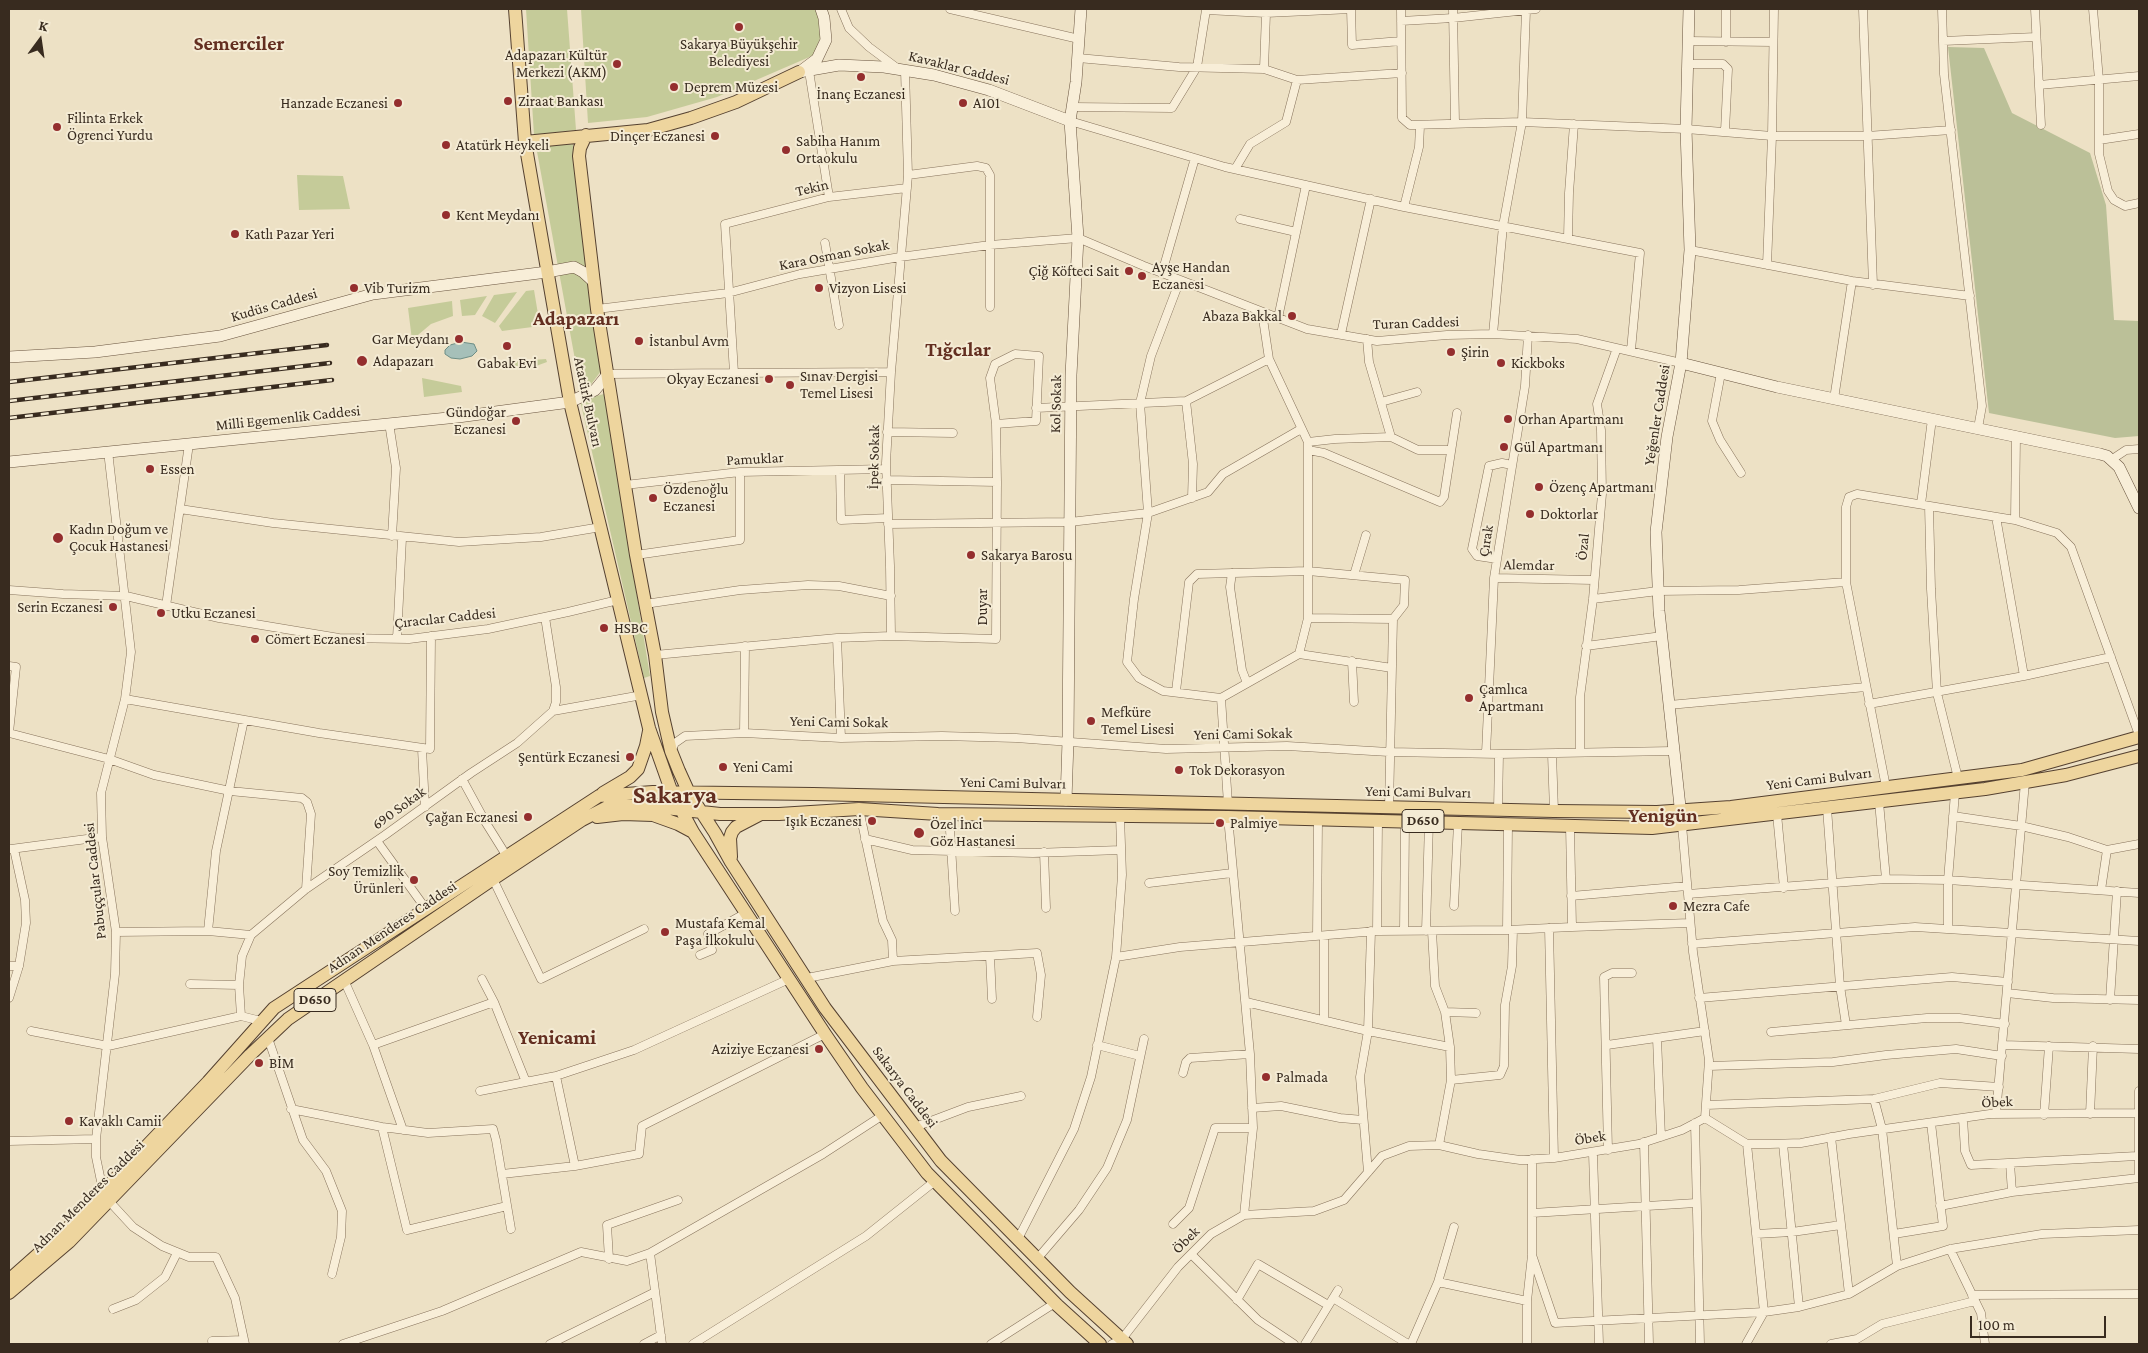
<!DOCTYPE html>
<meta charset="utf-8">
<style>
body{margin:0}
#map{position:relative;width:2148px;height:1353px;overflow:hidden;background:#ede1c5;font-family:"Crimson Pro",serif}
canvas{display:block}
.frame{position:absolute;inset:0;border:10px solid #382b1f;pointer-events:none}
.north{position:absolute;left:15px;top:15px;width:50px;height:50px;-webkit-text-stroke:4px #f4ebd4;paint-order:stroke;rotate:14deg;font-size:14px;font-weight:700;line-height:20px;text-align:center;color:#382b1f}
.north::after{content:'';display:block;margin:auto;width:18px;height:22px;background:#382b1f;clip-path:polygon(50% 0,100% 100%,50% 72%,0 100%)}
.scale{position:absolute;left:1970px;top:1316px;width:136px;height:22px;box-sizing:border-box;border:2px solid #382b1f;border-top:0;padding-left:6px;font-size:15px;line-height:18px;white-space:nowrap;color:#382b1f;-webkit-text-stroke:4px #f4ebd4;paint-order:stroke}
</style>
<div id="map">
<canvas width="2148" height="1353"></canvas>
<div class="frame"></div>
<div class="north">K</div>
<div class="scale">100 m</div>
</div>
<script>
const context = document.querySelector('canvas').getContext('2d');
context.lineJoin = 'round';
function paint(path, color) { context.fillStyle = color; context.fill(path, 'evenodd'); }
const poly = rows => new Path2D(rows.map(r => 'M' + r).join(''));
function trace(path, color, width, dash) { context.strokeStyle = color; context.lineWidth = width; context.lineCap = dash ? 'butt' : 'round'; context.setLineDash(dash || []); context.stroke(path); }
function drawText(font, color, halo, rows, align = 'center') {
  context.font = font + ' "Crimson Pro",serif'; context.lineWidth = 4; context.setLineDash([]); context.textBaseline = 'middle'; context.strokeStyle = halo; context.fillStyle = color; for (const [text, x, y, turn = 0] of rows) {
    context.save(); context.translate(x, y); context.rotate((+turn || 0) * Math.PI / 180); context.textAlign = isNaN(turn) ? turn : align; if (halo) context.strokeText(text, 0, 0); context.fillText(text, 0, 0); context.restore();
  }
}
paint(poly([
 [526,9,567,9,576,130,534,135],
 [581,9,817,9,822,21,820,38,814,55,717,97,647,117,588,123],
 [573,144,601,371,589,387,580,387,536,146],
 [297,175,343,176,350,209,299,210],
 [534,290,540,326,502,331,499,326,526,291],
 [517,292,495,323,482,316,494,295],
 [487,296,475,315,462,316,460,300],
 [452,301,453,316,431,324,412,340,408,308],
 [546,359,547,362,525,370,504,366,507,362],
 [422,378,461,386,462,392,424,397],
 [604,394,650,676,644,678,580,400]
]), '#c5cb99');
paint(poly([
 [1948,47,1984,48,2012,113,2090,153,2106,205,2114,320,2139,321,2139,436,2115,438,1989,413]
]), '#bbc098');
const water = poly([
 [461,342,474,344,477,351,472,356,460,359,451,358,445,354,445,350,450,345,461,342]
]);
paint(water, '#a6c0b9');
trace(water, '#6d8e86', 1);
const street = poly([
 [841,9,849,28,869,47,897,68],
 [950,9,1079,39],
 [1401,9,1402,118,1410,125,1522,122,1686,129,1772,136,1774,9],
 [1453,9,1455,123],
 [1863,9,1873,285],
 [1942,9,1944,74,1982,406,1978,428],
 [2035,9,2041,125],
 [2093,9,2099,80,2099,154,2108,191,2114,200,2125,206,2139,203],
 [1401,21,1453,18,1536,9],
 [1688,41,1773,42],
 [1943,41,2036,37],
 [1726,42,1726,9],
 [1078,58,1179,67,1264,69,1297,80,1402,73],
 [1688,64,1723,64,1728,69,1725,131],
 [1264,69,1266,13],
 [809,71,829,197],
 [2039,85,2139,76],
 [1072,107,1172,108,1197,67,1206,10,1266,13,1351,9,1352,45,1401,41],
 [1070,121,1225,167,1404,207,1640,253,1631,350],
 [2099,140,2139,134],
 [1235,169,1250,144,1286,122,1297,80],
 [908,175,977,166,986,168,990,175,990,307],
 [1404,207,1419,147,1420,126],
 [1240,219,1296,232],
 [1568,238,1569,193,1574,124],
 [825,243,839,325],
 [1690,250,1852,281,1970,296],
 [1767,265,1772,136,1867,136,1951,130],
 [1162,273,1195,158],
 [1180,280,1151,356,1140,403,1148,513,1134,599,1127,662,1139,678,1163,691,1221,698],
 [597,309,728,293,800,274,900,257,990,245,1078,238,1144,266,1307,329,1377,341,1447,335,1493,334,1577,339,1681,363],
 [1278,318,1306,185],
 [1341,334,1371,199],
 [1493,334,1503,226,1522,122,1526,10],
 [1367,339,1369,362,1391,437],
 [891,372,734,373,725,224,829,197,907,188],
 [1721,373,1712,421,1720,440,1741,473],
 [608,374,734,373],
 [1834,399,1852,281],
 [1186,401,1193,464,1192,498],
 [1381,402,1417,392],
 [1036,408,1186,401,1269,359],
 [389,423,396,468,392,536],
 [887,432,953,433],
 [1308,442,1335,439,1391,437,1418,450,1451,450],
 [1308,450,1324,453,1440,502,1444,497,1457,413],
 [2111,460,2126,450,2139,449],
 [840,470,841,520,888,518],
 [886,480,997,482],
 [625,485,740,472,886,469],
 [1921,504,1932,419],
 [1929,506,1931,589,1937,693,1958,778],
 [180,509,273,523,459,542,541,537,601,527],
 [1996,517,2024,676],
 [2015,520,2016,436],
 [888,524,1070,522,1148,513,1208,492,1223,474,1301,429],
 [636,555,740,540,740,472],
 [1497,559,1477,556,1472,549,1489,466,1502,463,1512,465],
 [1232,573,1230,587,1242,670,1247,683],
 [1354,575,1366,535],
 [1494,578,1593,580],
 [9,590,63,594,126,596,219,618,339,638,409,639,488,629,568,612,618,600],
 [1593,599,1658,591,1739,590,1846,582],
 [645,604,740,590,808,585,839,586,891,596],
 [166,606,189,444],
 [1308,618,1393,619],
 [891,636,890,566,886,463,891,372,908,175,905,70],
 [397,639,402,538],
 [1586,646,1662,636],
 [1299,654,1392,668],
 [655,655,837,638],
 [1352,661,1354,702],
 [9,666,16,667,9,732],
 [1176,691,1189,582,1197,574,1308,571,1405,580,1404,605,1393,619,1389,808],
 [125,699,319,733,430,749,431,636],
 [1869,704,2024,676,2111,657],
 [1669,705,1866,687],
 [553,711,642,695],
 [9,733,109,759,154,775,230,791,302,798,307,802,311,814,306,889],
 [744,733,745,646],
 [841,738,837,638,891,636,996,639,997,482,996,424,990,378,995,364,1015,354,1039,356,1036,421,996,424],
 [422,749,425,807],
 [671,751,675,743,685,736,744,733,841,738,942,736,1016,738,1166,749,1287,746,1389,752,1499,754,1673,751],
 [1580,752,1580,697,1593,599,1602,494,1601,430,1597,404,1617,348],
 [1486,753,1494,578,1525,386,1528,335],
 [1552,754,1554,811],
 [462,779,486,823,506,855],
 [1886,787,1846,582,1846,507,1849,497,1857,494,2015,520,2057,533,2071,547,2139,735],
 [1879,802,1886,879],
 [1228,804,1221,698,1299,654,1308,618,1308,442,1269,359,1262,312],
 [1827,808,1840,986,1846,1025],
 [859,809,883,921,892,940,893,961],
 [1498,810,1499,754],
 [949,814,955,911],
 [1777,814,1784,888],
 [1953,816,2021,826,2068,837,2107,850,2139,844],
 [1228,817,1250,1054,1253,1128,1244,1215],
 [1682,825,1693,952,1709,1060,1705,1118],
 [865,839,912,850,1033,853,1121,850],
 [377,841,426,909],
 [11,849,102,837],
 [1044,852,1046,908],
 [493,879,541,979,644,929],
 [1149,883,1232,873],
 [2101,890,2107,850],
 [1688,894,1886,879,1948,880,2139,893],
 [1571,896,1687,886],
 [1454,906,1458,823],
 [1572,927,1690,923],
 [1549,928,1554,1158],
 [1948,929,1948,880,1955,793],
 [1507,930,1508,824],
 [208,931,216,851,244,720],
 [1377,931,1378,821],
 [1404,931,1405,821],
 [1426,931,1429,821],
 [1432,931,1435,986,1445,1012,1450,1047,1451,1080,1439,1145],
 [116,932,208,931,251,935],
 [1317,936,1318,820],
 [1324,936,1324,1020],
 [1692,944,1915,927,2139,941],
 [700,955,712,950,708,934,746,913],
 [990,956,992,999],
 [1116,957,1180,947,1377,931,1507,930,1572,927,1570,826],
 [9,966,19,966],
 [807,978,893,961,1037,953,1041,975,1037,1017],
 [482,979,494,1002,526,1082],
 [344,980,373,1045,403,1130],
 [190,984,239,985],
 [2007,993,2053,998,2139,1000],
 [9,998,19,966,26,923,25,900,14,849],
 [1699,998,1952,977,2008,982],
 [2110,1000,2117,891],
 [1246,1002,1368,1031,1450,1047],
 [1445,1012,1476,1013],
 [241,1016,239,985,242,956,251,935,306,889,385,835,471,773,517,743,553,711,556,702,556,687,545,617],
 [31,1031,108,1046,241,1016,261,1021],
 [1771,1032,1927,1018,1959,1018,2005,1024],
 [268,1038,303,1140,326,1171,342,1211,341,1237,332,1274],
 [1657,1038,1661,1137],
 [373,1045,494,1002],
 [1097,1045,1140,1056],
 [1607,1045,1705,1031],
 [2003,1045,2139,1049],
 [1709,1066,1833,1062,1886,1055,1956,1049,2002,1056],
 [1183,1073,1186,1062,1190,1058,1250,1054],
 [556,1076,575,1166],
 [1451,1080,1500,1075,1504,1066,1505,1005,1512,966,1513,930],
 [480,1091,556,1076,634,1050,789,979],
 [1874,1099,1882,1129,1897,1266],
 [1706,1105,1874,1099,1940,1083,1999,1087],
 [1252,1108,1281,1106,1340,1118,1363,1120],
 [291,1109,382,1127,428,1133,493,1129,496,1140,511,1229],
 [1996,1114,2025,782],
 [2090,1114,2093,1046],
 [2044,1115,2049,1046],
 [1705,1118,1747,1144,1770,1144,1801,1143,1849,1134,1990,1114,2139,1113],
 [1963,1118,1965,1151,1971,1165,2137,1156],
 [1695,1123,1700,1344],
 [382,1127,407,1230,507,1206],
 [915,1127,968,1107,1021,1096],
 [1831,1137,1849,1294],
 [9,1141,96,1139],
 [1644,1142,1649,1344],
 [1783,1144,1799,1307],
 [1608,1150,1604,977,1612,973,1632,973],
 [1593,1153,1599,1344],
 [2010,1163,2012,1192,2139,1178],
 [1368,1172,1360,1077,1368,1031,1371,931],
 [502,1174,575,1166,639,1154,642,1126,825,1034],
 [2139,1178,2139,1091],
 [103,1191,96,1157,96,1139,115,974,116,932,102,837,101,793,125,699,131,652,108,451],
 [109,1201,133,1227,162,1246,189,1257,216,1257,235,1298,245,1344],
 [1940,1206,2012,1192],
 [1532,1213,1696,1203],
 [1173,1224,1189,1208,1215,1128,1253,1128],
 [1756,1234,1792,1232,1841,1225],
 [1894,1234,1943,1226,1931,1123],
 [1018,1239,1074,1129,1091,1077,1116,957,1122,875,1120,816],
 [1950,1249,1981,1313,1985,1344],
 [1191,1254,1258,1320,1294,1344],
 [1532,1255,1555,1323,1764,1312,1799,1307,1849,1294,1897,1266,1950,1249,2042,1234,2139,1230],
 [609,1259,607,1225,678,1200],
 [1037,1259,1079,1210,1107,1168,1127,1120,1144,1039],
 [1438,1282,1527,1301],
 [1972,1295,2139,1294],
 [1333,1298,1408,1344],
 [1237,1300,1258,1264,1328,1305],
 [113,1309,136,1300,165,1277,177,1253],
 [212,1341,244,1340],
 [343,1344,442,1311,581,1252,627,1261,650,1253],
 [550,1344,655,1292],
 [644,1344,661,1335],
 [662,1344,650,1253,823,1154,883,1115],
 [693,1344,866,1236,935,1181],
 [991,1344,1055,1303],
 [1112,1344,1122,1339,1178,1267,1211,1234,1244,1215,1314,1211,1344,1200,1382,1156,1409,1146,1439,1145,1478,1154,1520,1160,1554,1158,1639,1144,1682,1130,1705,1118],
 [1305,1344,1338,1290],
 [1411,1344,1438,1282,1454,1227],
 [1527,1344,1527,1301,1532,1255,1532,1159],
 [1746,1344,1764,1312,1747,1144],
 [1831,1344,1857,1339,1882,1324,1975,1301]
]);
const secondary = poly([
 [801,71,817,59,826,40,824,18,821,9],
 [799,72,839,65,884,67,934,75,989,90,1070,121],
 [9,357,95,352,220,336,373,294,547,272,574,267,583,272,594,282],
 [1681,363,1777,387,2100,454,2107,456,2119,467,2139,508],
 [9,462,458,417,570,402,595,390,608,374],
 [1066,800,1068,741,1071,375,1078,238,1070,121,1076,82,1081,9],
 [1682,825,1659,611,1656,532,1667,437,1681,363,1690,250,1686,129,1689,9]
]);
const primary = poly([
 [515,9,525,142,570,402,649,728,672,793,693,832,825,1034,862,1088,927,1173,1057,1305,1100,1344],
 [586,135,580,148,579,156,597,309,636,555,655,655,662,712,671,751,679,771,689,793,715,833,731,862,825,1008,941,1161,1070,1292,1127,1344],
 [525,142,648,130,691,118,736,102,799,72],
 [603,793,630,777,638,769,646,746,649,731],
 [597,817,623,814,653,815,678,824,693,832],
 [731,857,730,838,732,832,736,827,759,815],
 [9,1280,71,1225,208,1082,274,1008,599,796,653,792,813,794,1554,811,1657,812,1731,807,2022,770,2139,737],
 [9,1293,69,1242,250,1055,288,1019,493,879,582,820,609,806,647,806,720,814,779,814,859,809,938,814,1228,817,1652,828,1985,789,2066,775,2139,756]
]);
trace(street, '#87735c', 9);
trace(secondary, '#69543f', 12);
trace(primary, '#554130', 14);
trace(street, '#f8eed8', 8);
trace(secondary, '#f8eed8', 11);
trace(primary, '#eed59e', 12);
const rail = poly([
 [9,382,327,345],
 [9,401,330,363],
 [9,418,332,380]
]);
trace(rail, '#382b1f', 4.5);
trace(rail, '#f4ebd4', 2.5, [8]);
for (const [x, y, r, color] of [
 [739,27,5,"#942e2e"],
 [617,64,5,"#942e2e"],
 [861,77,5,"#942e2e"],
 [674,87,5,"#942e2e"],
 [508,101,5,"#942e2e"],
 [398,103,5,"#942e2e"],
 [963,103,5,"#942e2e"],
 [57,127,5,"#942e2e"],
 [715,136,5,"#942e2e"],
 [446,145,5,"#942e2e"],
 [786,150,5,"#942e2e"],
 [446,215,5,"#942e2e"],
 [235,234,5,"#942e2e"],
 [1129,271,5,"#942e2e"],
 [1142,276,5,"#942e2e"],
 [354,288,5,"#942e2e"],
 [819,288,5,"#942e2e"],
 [1292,316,5,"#942e2e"],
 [459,339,5,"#942e2e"],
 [639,341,5,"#942e2e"],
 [507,346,5,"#942e2e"],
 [1451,352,5,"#942e2e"],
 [362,361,6,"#942e2e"],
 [1501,363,5,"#942e2e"],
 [769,379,5,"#942e2e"],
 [790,385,5,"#942e2e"],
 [1508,419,5,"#942e2e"],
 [516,421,5,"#942e2e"],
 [1504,447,5,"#942e2e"],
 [150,469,5,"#942e2e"],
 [1539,487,5,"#942e2e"],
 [653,498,5,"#942e2e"],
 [1530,514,5,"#942e2e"],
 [58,538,6,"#942e2e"],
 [971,555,5,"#942e2e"],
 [113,607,5,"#942e2e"],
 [161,613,5,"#942e2e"],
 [604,628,5,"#942e2e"],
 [255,639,5,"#942e2e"],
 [1469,698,5,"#942e2e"],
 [1091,721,5,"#942e2e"],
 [630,757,5,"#942e2e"],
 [723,767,5,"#942e2e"],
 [1179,770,5,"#942e2e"],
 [528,817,5,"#942e2e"],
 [872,821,5,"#942e2e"],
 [1220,823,5,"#942e2e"],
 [919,833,6,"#942e2e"],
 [414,880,5,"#942e2e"],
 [1673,906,5,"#942e2e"],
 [665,932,5,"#942e2e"],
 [819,1049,5,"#942e2e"],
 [259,1063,5,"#942e2e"],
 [1266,1077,5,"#942e2e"],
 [69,1121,5,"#942e2e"]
]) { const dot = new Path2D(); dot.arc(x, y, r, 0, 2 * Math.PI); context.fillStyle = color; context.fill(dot); trace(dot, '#f4ebd4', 2); }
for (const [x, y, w] of [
 [1423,821,42],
 [315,1000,42]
]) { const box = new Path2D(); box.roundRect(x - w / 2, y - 11.5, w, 23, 4); context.fillStyle = '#f4ebd4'; context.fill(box); trace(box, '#382b1f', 1); }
drawText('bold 14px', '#382b1f', null, [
 ["D650",1423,821],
 ["D650",315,1000]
]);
drawText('15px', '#382b1f', '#f4ebd4', [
 ["Sakarya Büyükşehir",739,44,"center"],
 ["Belediyesi",739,61,"center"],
 ["Adapazarı Kültür",607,55,"right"],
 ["Merkezi (AKM)",607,72,"right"],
 ["Deprem Müzesi",684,87],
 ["İnanç Eczanesi",861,94,"center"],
 ["Ziraat Bankası",518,101],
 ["Hanzade Eczanesi",388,103,"right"],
 ["A101",973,103],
 ["Filinta Erkek",67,118],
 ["Ögrenci Yurdu",67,135],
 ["Dinçer Eczanesi",705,136,"right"],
 ["Sabiha Hanım",796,141],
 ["Ortaokulu",796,158],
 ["Atatürk Heykeli",456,145],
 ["Kent Meydanı",456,215],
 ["Katlı Pazar Yeri",245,234],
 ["Ayşe Handan",1152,267],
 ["Eczanesi",1152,284],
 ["Çiğ Köfteci Sait",1119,271,"right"],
 ["Vib Turizm",364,288],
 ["Vizyon Lisesi",829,288],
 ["Abaza Bakkal",1282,316,"right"],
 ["Gar Meydanı",449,339,"right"],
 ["İstanbul Avm",649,341],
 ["Şirin",1461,352],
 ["Adapazarı",373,361],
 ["Gabak Evi",507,363,"center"],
 ["Kickboks",1511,363],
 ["Sınav Dergisi",800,376],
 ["Temel Lisesi",800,393],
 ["Okyay Eczanesi",759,379,"right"],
 ["Gündoğar",506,412,"right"],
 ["Eczanesi",506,429,"right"],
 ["Orhan Apartmanı",1518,419],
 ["Gül Apartmanı",1514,447],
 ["Essen",160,469],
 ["Özenç Apartmanı",1549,487],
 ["Özdenoğlu",663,489],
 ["Eczanesi",663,506],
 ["Doktorlar",1540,514],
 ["Kadın Doğum ve",69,529],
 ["Çocuk Hastanesi",69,546],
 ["Sakarya Barosu",981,555],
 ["Serin Eczanesi",103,607,"right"],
 ["Utku Eczanesi",171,613],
 ["HSBC",614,628],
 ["Cömert Eczanesi",265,639],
 ["Çamlıca",1479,689],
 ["Apartmanı",1479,706],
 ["Mefküre",1101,712],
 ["Temel Lisesi",1101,729],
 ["Şentürk Eczanesi",620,757,"right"],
 ["Yeni Cami",733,767],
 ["Tok Dekorasyon",1189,770],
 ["Çağan Eczanesi",518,817,"right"],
 ["Işık Eczanesi",862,821,"right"],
 ["Palmiye",1230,823],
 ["Özel İnci",930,824],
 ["Göz Hastanesi",930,841],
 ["Soy Temizlik",404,871,"right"],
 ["Ürünleri",404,888,"right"],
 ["Mezra Cafe",1683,906],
 ["Mustafa Kemal",675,923],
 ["Paşa İlkokulu",675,940],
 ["Aziziye Eczanesi",809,1049,"right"],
 ["BİM",269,1063],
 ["Palmada",1276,1077],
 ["Kavaklı Camii",79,1121]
], 'left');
drawText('15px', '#382b1f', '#f4ebd4', [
 ["Kavaklar Caddesi",959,68,14],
 ["Tekin",812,188,-13],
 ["Kara Osman Sokak",834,255,-11],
 ["Kudüs Caddesi",274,305,-16],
 ["Turan Caddesi",1416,323,-2],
 ["Atatürk Bulvarı",588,402,78],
 ["Kol Sokak",1056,404,-89],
 ["Yeğenler Caddesi",1657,415,-81],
 ["Milli Egemenlik Caddesi",288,418,-6],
 ["İpek Sokak",874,457,-89],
 ["Pamuklar",755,459,-3],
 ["Çırak",1486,541,-81],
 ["Özal",1583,547,-84],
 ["Alemdar",1529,565,1],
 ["Duyar",982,607,-90],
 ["Çıracılar Caddesi",445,618,-6],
 ["Yeni Cami Sokak",839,722,1],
 ["Yeni Cami Sokak",1243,734,-1],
 ["Yeni Cami Bulvarı",1819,779,-7],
 ["Yeni Cami Bulvarı",1013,783,1],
 ["Yeni Cami Bulvarı",1418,792,1],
 ["690 Sokak",399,808,-36],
 ["Pabuççular Caddesi",95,881,-96],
 ["Adnan Menderes Caddesi",392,927,-34],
 ["Sakarya Caddesi",905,1087,53],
 ["Öbek",1997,1102,-3],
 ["Öbek",1590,1138,-9],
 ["Adnan Menderes Caddesi",88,1196,-45],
 ["Öbek",1186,1240,-45]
]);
drawText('bold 20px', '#632e20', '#f4ebd4', [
 ["Semerciler",239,44],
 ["Adapazarı",576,319],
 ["Tığcılar",958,350],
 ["Yenigün",1663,816],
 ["Yenicami",557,1038]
]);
drawText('bold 25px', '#632e20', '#f4ebd4', [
 ["Sakarya",675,795]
]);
</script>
